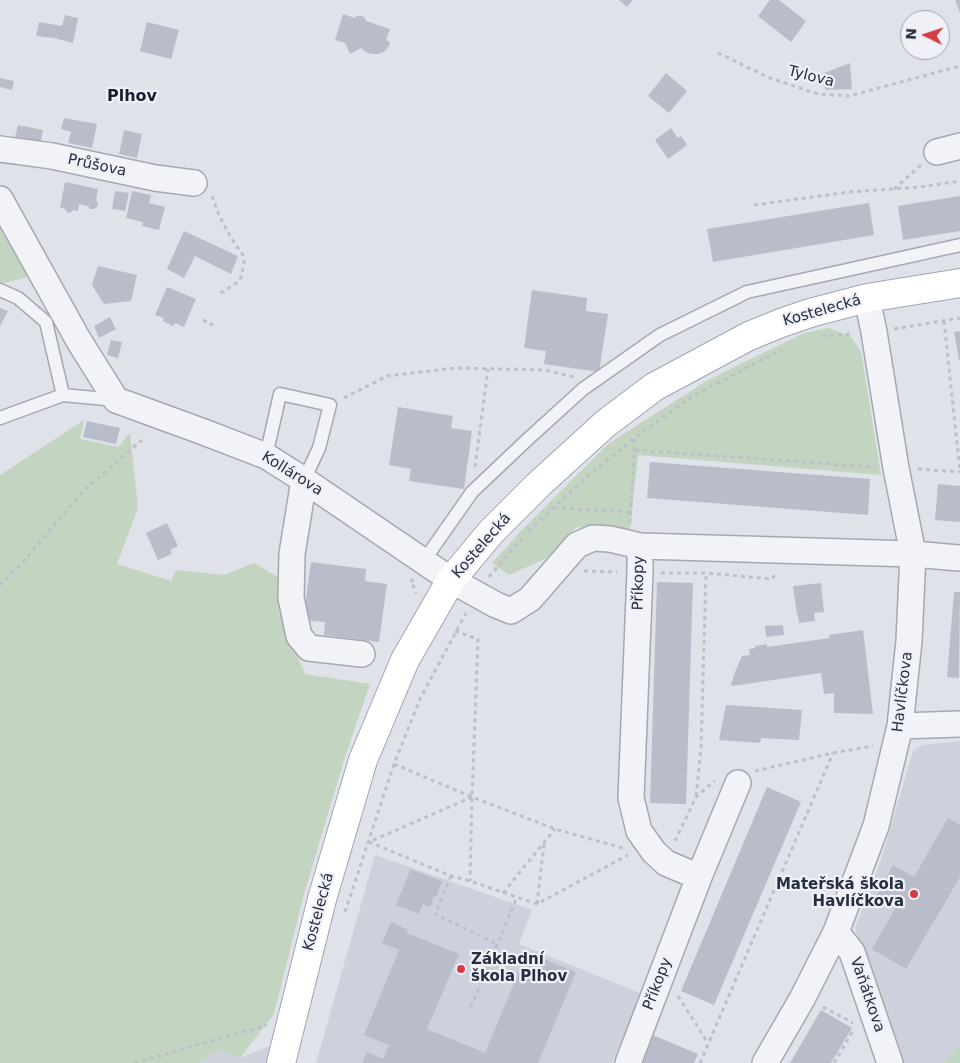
<!DOCTYPE html>
<meta charset="utf-8">
<style>
body{margin:0}
#map{position:relative;width:960px;height:1063px;overflow:hidden;background:#dfe2e9;font-family:"DejaVu Sans",sans-serif}
canvas{display:block}
.north{position:absolute;left:900px;top:10px;width:50px;height:50px;box-sizing:border-box;background:#eff1f7;border:1px solid #9fa3ae;border-radius:50%;rotate:274deg;font-size:14px;font-weight:700;line-height:20px;text-align:center;color:#272e41}
.north::after{content:'';display:block;margin:auto;width:18px;height:22px;background:#d53d44;clip-path:polygon(50% 0,100% 100%,50% 72%,0 100%)}
</style>
<div id="map">
<canvas width="960" height="1063"></canvas>
<div class="north">N</div>
</div>
<script>
const context = document.querySelector('canvas').getContext('2d');
context.lineJoin = 'round';
function paint(path, color) { context.fillStyle = color; context.fill(path, 'evenodd'); }
const poly = rows => new Path2D(rows.map(r => 'M' + r).join(''));
function trace(path, color, width, dash) { context.strokeStyle = color; context.lineWidth = width; context.lineCap = dash ? 'butt' : 'round'; context.setLineDash(dash || []); context.stroke(path); }
function drawText(font, color, halo, rows, align = 'center') {
  context.font = font + ' "DejaVu Sans",sans-serif'; context.lineWidth = 4.5; context.setLineDash([]); context.textBaseline = 'middle'; context.strokeStyle = halo; context.fillStyle = color; for (const [text, x, y, turn = 0] of rows) {
    context.save(); context.translate(x, y); context.rotate((+turn || 0) * Math.PI / 180); context.textAlign = isNaN(turn) ? turn : align; if (halo) context.strokeText(text, 0, 0); context.fillText(text, 0, 0); context.restore();
  }
}
paint(poly([
 [960,741,960,1045,944,1063,900,1063,897,1059,855,928,881,860,913,751,922,745],
 [375,855,532,910,519,944,642,994,612,1063,316,1063],
 [270,1046,266,1063,199,1063,216,1050,240,1058]
]), '#cdd1db');
paint(poly([
 [0,226,32,276,0,284],
 [829,328,850,336,861,351,881,475,638,455,630,529,576,527,547,558,509,575,492,563,519,533,608,444,708,380,804,333],
 [84,420,80,439,118,447,130,433,138,508,117,564,171,581,176,570,224,575,254,563,286,582,279,613,305,674,370,684,346,754,304,894,274,1014,240,1058,216,1050,199,1063,0,1063,0,475],
 [960,1045,960,1063,944,1063]
]), '#c3d4c0');
paint(poly([
 [619,0,633,0,627,7],
 [770,0,779,0,806,21,791,42,758,16],
 [955,0,960,0,960,13],
 [343,14,355,18,357,16,362,16,365,18,366,21,390,29,386,40,390,42,389,46,385,51,378,54,371,54,366,52,361,48,350,54,345,43,335,40],
 [65,15,78,18,73,43,54,38,36,36,39,22,62,26],
 [147,22,179,30,171,59,140,51],
 [850,63,852,89,826,90,819,75],
 [666,73,687,91,669,113,648,96],
 [0,78,14,81,12,90,0,87],
 [64,118,97,124,92,148,68,143,71,132,61,129],
 [18,125,43,130,40,147,14,141],
 [671,128,678,138,681,136,687,145,668,159,655,140],
 [124,130,142,134,137,158,119,154],
 [65,182,98,189,96,200,98,204,97,207,94,209,90,209,88,206,79,204,78,211,73,210,70,213,67,212,64,208,60,208],
 [115,191,129,193,125,211,112,209],
 [132,191,151,195,149,203,165,207,159,230,142,226,143,222,126,218],
 [960,196,960,231,903,240,898,206],
 [869,203,874,235,713,262,707,229],
 [184,231,238,256,231,274,195,256,184,278,167,269],
 [98,266,137,275,131,301,104,304,92,285],
 [167,287,196,299,184,327,175,323,173,326,163,321,164,318,155,315],
 [532,290,587,298,586,311,608,314,599,372,544,364,546,351,524,348],
 [0,308,8,311,0,326],
 [110,317,116,329,99,338,94,326],
 [960,331,960,360,959,360,954,332],
 [111,340,122,342,118,358,107,355],
 [398,407,453,416,451,428,472,431,464,489,409,481,411,469,389,465],
 [87,421,120,428,116,444,83,437],
 [650,462,870,479,868,515,647,498],
 [938,484,960,486,960,522,935,520],
 [167,523,178,546,170,550,172,554,158,560,146,533],
 [311,562,366,569,365,581,387,584,379,642,324,635,325,622,303,620],
 [657,582,693,583,686,804,650,803],
 [821,583,824,612,814,613,815,621,799,623,798,615,797,615,793,586],
 [954,592,960,592,959,678,947,677],
 [783,625,784,635,766,637,765,626],
 [863,630,873,714,834,713,834,693,824,694,821,673,732,686,731,684,735,672,742,656,750,655,749,649,755,648,755,646,767,644,767,647,830,638,829,635],
 [726,705,802,710,799,740,761,738,760,743,719,740],
 [767,787,801,802,714,1005,681,991],
 [948,818,960,825,960,877,906,969,872,949,896,907,876,896,893,865,914,877],
 [411,868,412,870,442,881,436,897,434,896,430,907,423,904,418,915,417,913,396,905],
 [391,922,408,930,407,933,459,954,427,1029,485,1053,527,952,576,972,538,1063,362,1063,367,1052,383,1059,389,1045,364,1035,399,950,382,943],
 [821,1010,852,1028,831,1063,790,1063],
 [653,1035,698,1054,694,1063,641,1063]
]), '#b9bdc9');
const service = poly([
 [0,290,18,298,46,322,63,395],
 [0,418,63,395,116,400],
 [266,456,280,394,330,405,319,448,304,480],
 [423,562,472,492,528,439,583,389,660,335,747,292,960,245]
]);
const minor = poly([
 [0,149,52,156,155,178,194,183],
 [937,152,960,146],
 [0,199,79,341,116,400,201,431,266,456,304,480,451,580,496,605,511,611,530,599,577,545,593,538,610,539,640,546],
 [304,480,292,554,291,598,299,636,309,648,362,654],
 [900,726,960,724],
 [699,877,666,863,654,852,639,831,631,798,640,572,640,546,913,554,960,558],
 [836,932,852,952,890,1063],
 [628,1063,699,877,738,783],
 [765,1063,802,999,836,932,876,826,900,726,909,641,913,554,896,468,874,332,867,298]
]);
const primary = poly([
 [281,1063,322,899,363,760,405,660,451,580,491,532,538,485,605,424,654,387,749,336,781,323,810,313,867,298,960,283]
]);
trace(service, '#a4a8b3', 15);
trace(minor, '#a4a8b3', 28);
trace(primary, '#9ea5b5', 30);
trace(poly([
 [718,53,770,78,818,94,849,96,960,66],
 [894,189,921,165],
 [212,196,219,215,231,238,243,255,244,263,241,277,238,282,218,295],
 [754,205,849,192,920,187,960,181],
 [203,320,213,325],
 [944,321,960,471],
 [894,329,960,318],
 [822,336,851,334],
 [344,398,387,376,456,368,545,370,574,377],
 [635,450,875,467],
 [475,467,488,369],
 [918,469,960,472],
 [554,508,631,512],
 [630,523,635,438],
 [528,531,588,476,635,438,691,397,758,362,782,350],
 [584,571,617,572],
 [661,573,706,573,772,579,776,573],
 [489,577,522,538],
 [413,579,410,583,414,587,416,593],
 [0,585,23,562,83,491,142,440],
 [455,631,478,639,472,797,470,881],
 [394,764,472,797,555,829,623,848],
 [755,771,833,753,873,746],
 [696,796,701,748,706,573],
 [472,797,369,842,451,876,470,881,537,904,628,855],
 [675,841,696,797,713,782,715,781],
 [451,876,435,914,497,944],
 [503,893,555,829],
 [537,904,544,844],
 [345,912,394,764,420,699,466,613],
 [678,996,708,1043],
 [471,1007,517,897],
 [823,1007,853,1023],
 [134,1063,267,1025],
 [700,1063,833,753],
 [834,1063,854,1029]
]), '#bdc0c8', 3, [4, 4]);
trace(service, '#f2f3f7', 12);
trace(minor, '#f2f3f7', 25);
trace(primary, '#fff', 28);
for (const [x, y, r, color] of [
 [914,894,5,"#d53d44"],
 [461,969,5,"#d53d44"]
]) { const dot = new Path2D(); dot.arc(x, y, r, 0, 2 * Math.PI); context.fillStyle = color; context.fill(dot); trace(dot, '#eff1f7', 2); }
drawText('15px', '#272e41', '#eff1f7', [
 ["Tylova",811,77,14],
 ["Průšova",97,166,12],
 ["Kostelecká",822,311,-16],
 ["Kollárova",292,474,32],
 ["Kostelecká",482,546,-49],
 ["Příkopy",639,583,-89],
 ["Havlíčkova",903,692,-83],
 ["Kostelecká",319,912,-75],
 ["Příkopy",658,984,-69],
 ["Vaňátkova",867,995,71]
]);
drawText('bold 15px', '#272e41', '#eff1f7', [
 ["Mateřská škola",904,885],
 ["Havlíčkova",904,902],
 ["Základní",471,960,"left"],
 ["škola Plhov",471,977,"left"]
], 'right');
drawText('bold 16px', '#191f32', '#eff1f7', [
 ["Plhov",132,97]
]);
</script>
